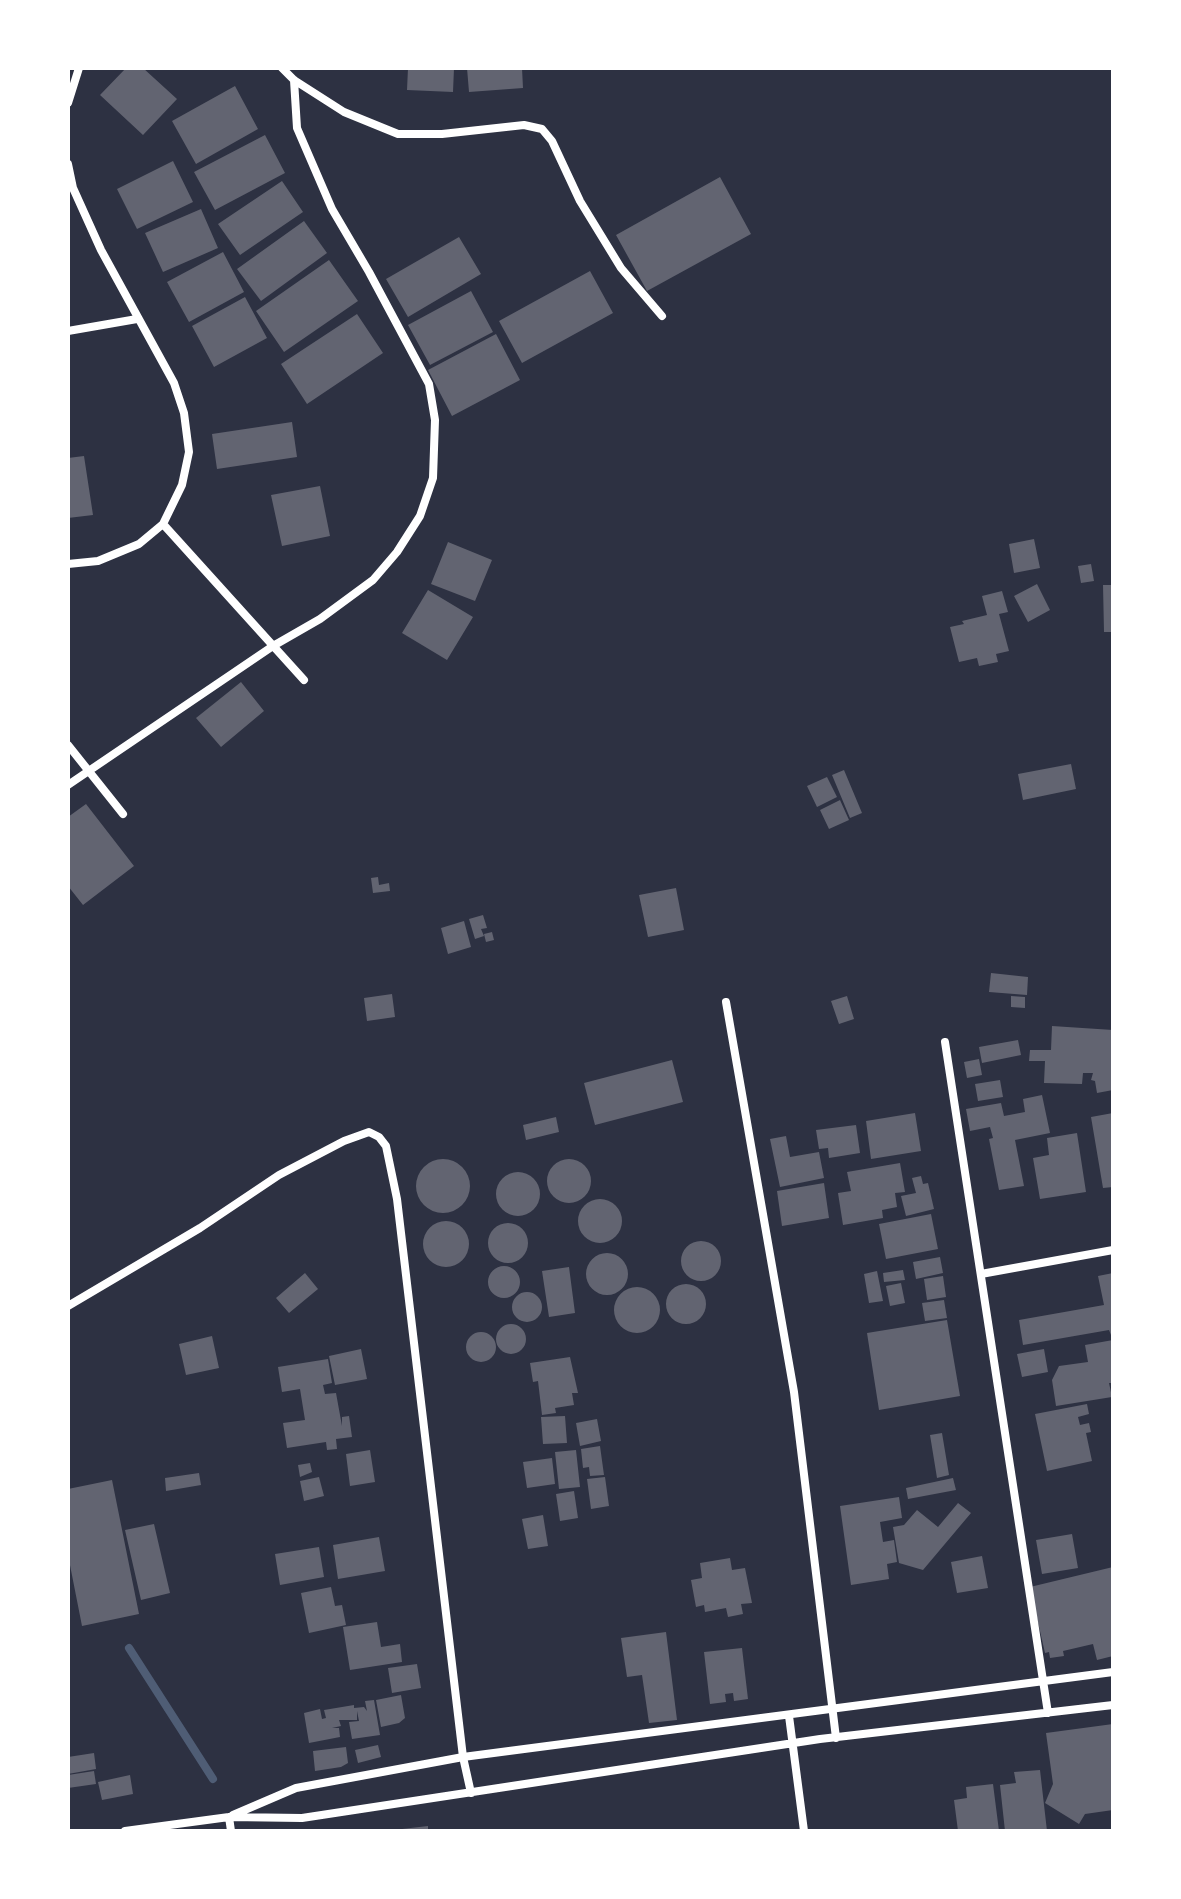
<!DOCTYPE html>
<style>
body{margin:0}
#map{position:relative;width:1181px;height:1899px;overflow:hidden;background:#2d3142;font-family:"Fira Sans",sans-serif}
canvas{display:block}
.frame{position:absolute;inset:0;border:70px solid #fff;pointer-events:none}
</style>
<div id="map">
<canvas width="1181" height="1899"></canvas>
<div class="frame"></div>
</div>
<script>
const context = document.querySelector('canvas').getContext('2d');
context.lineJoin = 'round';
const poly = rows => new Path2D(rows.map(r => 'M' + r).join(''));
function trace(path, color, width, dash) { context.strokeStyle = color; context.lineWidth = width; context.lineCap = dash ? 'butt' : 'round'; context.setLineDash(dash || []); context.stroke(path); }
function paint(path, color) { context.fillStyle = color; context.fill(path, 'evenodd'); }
trace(poly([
 [129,1648,213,1779]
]), '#4f5d75', 8);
paint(poly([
 [126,68,143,68,177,99,143,135,100,95],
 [408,68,454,68,453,92,407,90],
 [467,68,522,68,523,88,469,92],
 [235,86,258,129,196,164,172,121],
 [265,135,285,173,215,210,194,172],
 [173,161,193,202,137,229,117,189],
 [720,177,751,234,647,291,616,235],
 [282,181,303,212,240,255,218,224],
 [201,209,218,248,163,272,145,233],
 [304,221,327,253,261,301,237,269],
 [459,237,481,274,408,317,386,279],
 [223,252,244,292,189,322,167,282],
 [329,260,358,301,284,352,256,311],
 [590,271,613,313,522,363,499,321],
 [471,291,493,332,430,365,408,325],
 [245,297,267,338,214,367,192,326],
 [357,314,383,353,307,404,281,364],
 [496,334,520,380,452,416,428,370],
 [292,422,297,457,217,469,212,434],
 [84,456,93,515,68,518,68,458],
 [320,486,330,536,282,546,271,495],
 [1034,539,1040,568,1014,573,1009,544],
 [448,542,492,560,475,601,431,584],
 [1091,564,1094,581,1081,583,1078,566],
 [1037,584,1050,610,1028,622,1014,596],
 [1103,585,1113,585,1113,632,1104,632],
 [428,590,473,617,447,660,402,633],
 [1002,591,1008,612,999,614,1009,651,996,654,998,662,979,666,977,658,959,662,950,627,964,624,962,621,987,615,982,596],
 [241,682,264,711,221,747,196,718],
 [1071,764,1076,789,1023,800,1018,774],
 [844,770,862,813,850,818,832,775],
 [827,777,837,797,817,807,807,786],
 [840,800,849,820,829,829,820,810],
 [86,804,134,866,83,905,68,886,68,817],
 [378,877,379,885,389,883,390,891,373,893,371,878],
 [676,888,684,930,648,937,639,895],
 [483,915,487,928,481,929,484,936,475,939,469,919],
 [464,921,471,947,448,954,441,928],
 [492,932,494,940,486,942,484,934],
 [991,973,1028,977,1027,995,989,992],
 [392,994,395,1017,367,1021,364,998],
 [847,996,854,1019,839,1024,831,1001],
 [1011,996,1025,997,1025,1008,1011,1007],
 [1052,1026,1113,1030,1113,1090,1097,1093,1095,1081,1091,1080,1093,1073,1083,1073,1082,1084,1044,1083,1045,1061,1029,1061,1030,1050,1051,1050],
 [1018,1040,1021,1055,982,1063,979,1047],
 [979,1059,982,1075,967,1078,964,1062],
 [672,1060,683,1102,595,1125,584,1083],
 [1000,1080,1003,1097,978,1101,975,1084],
 [1042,1095,1050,1133,1015,1140,1024,1186,999,1190,989,1139,993,1138,990,1127,970,1131,966,1109,1001,1103,1004,1116,1025,1112,1023,1099],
 [915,1113,921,1151,871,1159,866,1121],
 [1113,1113,1113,1187,1103,1188,1091,1117],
 [556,1117,559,1132,526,1140,523,1125],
 [856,1125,860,1153,829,1158,828,1148,819,1149,816,1130],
 [1077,1133,1086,1192,1040,1199,1033,1158,1049,1155,1047,1138],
 [786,1136,790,1157,819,1152,824,1178,780,1187,770,1139],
 '416 1186a27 27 0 1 1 54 0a27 27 0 1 1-54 0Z',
 '547 1181a22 22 0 1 1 44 0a22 22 0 1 1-44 0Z',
 [900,1163,905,1192,895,1193,897,1207,882,1210,883,1218,843,1225,838,1193,851,1191,847,1172],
 '496 1194a22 22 0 1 1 44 0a22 22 0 1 1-44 0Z',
 [921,1176,923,1184,928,1183,934,1209,906,1216,901,1196,916,1193,912,1178],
 [824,1183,829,1218,782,1226,777,1191],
 '578 1221a22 22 0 1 1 44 0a22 22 0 1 1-44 0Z',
 [931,1214,938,1249,886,1259,879,1224],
 '423 1244a23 23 0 1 1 46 0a23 23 0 1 1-46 0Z',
 '488 1243a20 20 0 1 1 40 0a20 20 0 1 1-40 0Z',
 '681 1261a20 20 0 1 1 40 0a20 20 0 1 1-40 0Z',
 '586 1274a21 21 0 1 1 42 0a21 21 0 1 1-42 0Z',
 [940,1257,943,1273,916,1279,913,1262],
 '488 1282a16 16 0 1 1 32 0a16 16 0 1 1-32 0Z',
 [569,1267,575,1313,549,1317,542,1271],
 [903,1270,905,1280,884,1282,883,1273],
 [877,1271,883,1301,869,1303,864,1274],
 [305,1273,318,1289,289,1313,276,1298],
 [1113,1273,1113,1340,1109,1330,1023,1345,1019,1320,1104,1305,1098,1276],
 [943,1276,946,1297,927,1300,924,1279],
 [901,1283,905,1303,890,1306,886,1286],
 '666 1304a20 20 0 1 1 40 0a20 20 0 1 1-40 0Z',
 '614 1310a23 23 0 1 1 46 0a23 23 0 1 1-46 0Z',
 '512 1307a15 15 0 1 1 30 0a15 15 0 1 1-30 0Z',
 [944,1300,947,1318,925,1321,922,1303],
 [947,1320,960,1396,879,1410,867,1333],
 '496 1339a15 15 0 1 1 30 0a15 15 0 1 1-30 0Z',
 '466 1347a15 15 0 1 1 30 0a15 15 0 1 1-30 0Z',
 [212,1336,219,1368,186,1375,179,1344],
 [1113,1340,1113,1383,1109,1383,1112,1397,1056,1406,1052,1380,1059,1366,1088,1362,1085,1345],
 [361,1349,367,1379,335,1385,329,1356],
 [1044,1349,1048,1372,1022,1377,1017,1354],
 [570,1357,578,1393,572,1393,574,1405,555,1408,556,1413,542,1415,538,1381,533,1382,530,1363],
 [328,1359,332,1383,323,1385,325,1394,336,1393,342,1426,342,1417,349,1416,352,1437,336,1439,337,1449,327,1450,326,1442,287,1448,283,1423,305,1420,300,1389,282,1392,278,1367],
 [1087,1404,1089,1414,1078,1417,1080,1425,1089,1423,1091,1432,1086,1433,1092,1461,1047,1471,1035,1414],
 [565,1416,567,1443,543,1444,541,1417],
 [597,1419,601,1441,580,1446,576,1423],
 [942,1433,949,1475,937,1478,930,1435],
 [600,1446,604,1475,590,1476,589,1467,583,1468,581,1449],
 [370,1450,375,1482,350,1486,346,1454],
 [576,1450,580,1487,559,1489,555,1452],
 [552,1458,555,1484,527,1488,523,1462],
 [310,1463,312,1472,300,1477,298,1465],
 [199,1473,201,1485,166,1491,165,1478],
 [319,1477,324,1496,304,1501,300,1481],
 [605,1477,609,1506,591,1509,587,1479],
 [953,1478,956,1490,908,1499,906,1488],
 [112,1480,139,1614,82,1626,68,1555,68,1489],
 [574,1491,578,1518,560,1521,556,1494],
 [899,1497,902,1518,880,1522,883,1542,894,1540,897,1562,887,1564,889,1579,851,1585,840,1506],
 [958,1503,971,1513,923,1570,899,1563,893,1527,904,1525,917,1510,938,1527],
 [543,1515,548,1546,528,1549,522,1519],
 [154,1524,170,1593,141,1600,125,1530],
 [1072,1534,1078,1568,1042,1574,1036,1540],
 [379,1537,385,1571,338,1579,333,1545],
 [319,1547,324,1577,280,1585,275,1554],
 [982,1556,988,1588,957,1593,951,1562],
 [730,1558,732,1570,745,1568,752,1603,741,1604,743,1614,728,1617,726,1608,705,1612,704,1605,696,1607,691,1580,702,1578,700,1563],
 [1113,1567,1113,1656,1097,1660,1093,1644,1063,1651,1064,1656,1050,1658,1049,1652,1045,1653,1030,1587],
 [331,1587,335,1606,342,1605,346,1625,309,1633,301,1593],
 [377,1622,381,1647,400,1644,402,1662,350,1670,343,1627],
 [666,1632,677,1720,649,1723,642,1675,627,1677,621,1638],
 [742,1648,748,1699,734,1701,733,1693,725,1694,726,1702,710,1704,704,1652],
 [417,1664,421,1688,392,1693,388,1668],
 [401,1695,405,1718,399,1723,381,1727,376,1700],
 [374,1700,380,1735,352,1739,349,1722,359,1721,357,1711,357,1720,339,1720,341,1726,332,1728,339,1728,340,1737,309,1743,304,1713,320,1709,322,1719,326,1718,324,1710,354,1705,354,1708,364,1707,367,1711,365,1701],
 [1113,1724,1113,1810,1085,1814,1079,1824,1045,1803,1053,1784,1046,1733],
 [378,1745,381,1757,358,1763,355,1750],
 [346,1747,348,1763,341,1767,315,1771,313,1751],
 [94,1753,96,1769,68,1774,68,1757],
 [1040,1770,1047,1831,1005,1831,1000,1785,1016,1783,1014,1772],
 [94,1771,96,1784,68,1788,68,1775],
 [130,1775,133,1794,102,1800,98,1782],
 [993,1784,999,1831,958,1831,954,1800,967,1798,966,1787],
 [428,1826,428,1831,402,1831,402,1829]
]), '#626471');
trace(poly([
 [282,68,294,80,344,112,398,134,442,134,524,125,542,129,552,141,580,201,621,268,662,316],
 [68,103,79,68],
 [68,164,73,188,101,250,174,383,184,413,189,452,182,485,163,524,139,544,98,561,68,564],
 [68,331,137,319],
 [163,524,304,680],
 [68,745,123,814],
 [68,785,273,646,320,619,373,580,397,552,420,516,433,478,435,420,429,384,369,272,332,209,297,128,294,80],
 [726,1002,794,1392,836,1738],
 [945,1042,1048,1713],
 [981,1274,1113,1250],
 [68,1306,200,1228,279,1175,344,1141,369,1132,379,1137,386,1146,397,1199,463,1757,471,1793],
 [789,1716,804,1831],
 [233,1815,296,1788,463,1757,1113,1672],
 [229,1817,231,1831],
 [125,1831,229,1817,302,1818,820,1739,1113,1705]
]), '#fff', 8);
</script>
